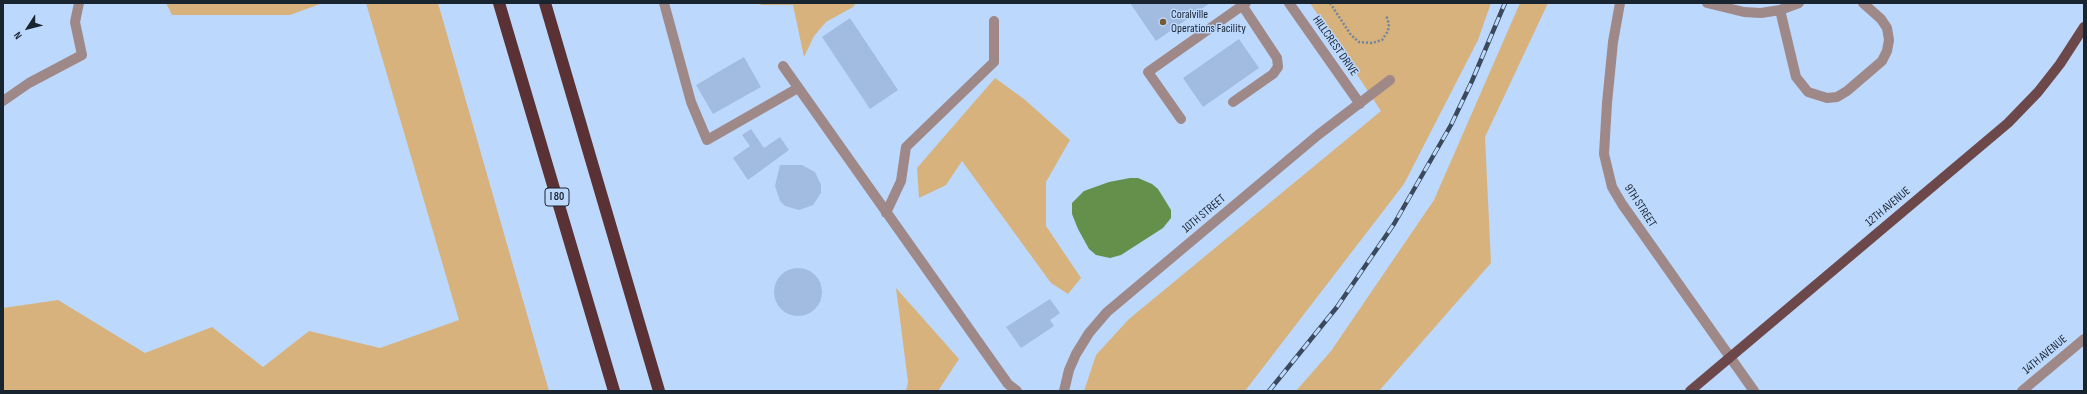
<!DOCTYPE html>
<style>
body{margin:0}
#map{position:relative;width:2087px;height:394px;overflow:hidden;background:#bcd8fd;font-family:"Sofia Sans Condensed",sans-serif}
canvas{display:block}
.frame{position:absolute;inset:0;border:4px solid #192431;pointer-events:none}
.north{position:absolute;left:8px;top:8px;width:40px;height:40px;-webkit-text-stroke:3px #bcd8fd;paint-order:stroke;rotate:234deg;font-size:11px;font-weight:700;line-height:16px;text-align:center;color:#192431}
.north::after{content:'';display:block;margin:auto;width:14px;height:18px;background:#192431;clip-path:polygon(50% 0,100% 100%,50% 72%,0 100%)}
</style>
<div id="map">
<canvas width="2087" height="394"></canvas>
<div class="frame"></div>
<div class="north">N</div>
</div>
<script>
const context = document.querySelector('canvas').getContext('2d');
context.lineJoin = 'round';
function paint(path, color) { context.fillStyle = color; context.fill(path, 'evenodd'); }
const poly = rows => new Path2D(rows.map(r => 'M' + r).join(''));
function trace(path, color, width, dash) { context.strokeStyle = color; context.lineWidth = width; context.lineCap = dash ? 'butt' : 'round'; context.setLineDash(dash || []); context.stroke(path); }
function drawText(font, color, halo, rows, align = 'center') {
  context.font = font + ' "Sofia Sans Condensed",sans-serif'; context.lineWidth = 3; context.setLineDash([]); context.textBaseline = 'middle'; context.strokeStyle = halo; context.fillStyle = color; for (const [text, x, y, turn = 0] of rows) {
    context.save(); context.translate(x, y); context.rotate((+turn || 0) * Math.PI / 180); context.textAlign = isNaN(turn) ? turn : align; if (halo) context.strokeText(text, 0, 0); context.fillText(text, 0, 0); context.restore();
  }
}
paint(poly([
 [166,3,323,3,290,15,172,15],
 [366,3,438,3,549,391,3,391,3,308,58,300,145,353,212,327,263,367,309,331,380,348,459,320],
 [759,3,856,3,853,7,826,22,814,36,804,57,793,5,761,5],
 [1310,3,1491,3,1478,40,1404,184,1245,391,1084,391,1096,355,1129,319,1381,111],
 [1520,3,1548,3,1485,137,1491,263,1379,391,1296,391,1331,351,1434,200],
 [995,78,1024,99,1070,140,1046,182,1046,226,1081,278,1068,294,1051,283,962,161,946,185,919,198,917,168],
 [896,288,959,359,938,391,906,391,908,382]
]), '#d8b27d');
paint(poly([
 [1130,178,1138,178,1152,184,1158,189,1171,210,1171,218,1163,228,1121,255,1110,258,1096,255,1089,249,1078,229,1072,214,1072,203,1084,191,1109,182]
]), '#64904c');
paint(poly([
 [1130,3,1210,3,1156,41],
 [850,18,898,90,870,109,822,37],
 [1239,39,1259,68,1203,107,1183,78],
 [744,57,761,87,713,114,696,85],
 [751,129,764,148,780,137,789,150,748,180,733,158,750,146,742,135],
 [780,165,802,165,815,172,821,185,821,193,813,205,799,210,785,206,780,201,775,186],
 '774 292a24 24 0 1 1 48 0a24 24 0 1 1-48 0Z',
 [1050,299,1060,313,1050,320,1054,326,1021,348,1006,327]
]), '#a1bce0');
trace(poly([
 [1330,3,1351,35,1359,42,1372,43,1382,40,1388,31,1389,24,1386,15]
]), '#70849e', 2.5, [2, 2]);
trace(poly([
 [664,3,691,102,707,140,798,88],
 [1289,3,1360,104],
 [1620,3,1613,42,1607,103,1604,154,1612,187,1622,204,1754,391],
 [1707,3,1744,12,1761,13,1780,10,1799,3],
 [1780,10,1796,77,1808,92,1827,98,1837,97,1847,91,1882,61,1887,51,1889,40,1887,28,1881,19,1863,3],
 [783,66,1008,384,1017,391],
 [3,101,29,83,82,55,75,22,79,3],
 [1233,102,1273,74,1278,67,1277,58,1242,5],
 [1181,119,1148,72,1246,3],
 [886,213,901,181,906,147,994,62,994,21],
 [1064,391,1069,370,1076,354,1089,333,1107,312,1318,135,1390,80],
 [2022,391,2084,339]
]), '#9e8888', 10);
trace(poly([
 [1690,391,2008,123,2038,92,2060,64,2084,27]
]), '#6d484a', 10);
trace(poly([
 [499,3,614,391],
 [545,3,659,391]
]), '#5a3134', 12);
const rail = poly([
 [1269,391,1337,307,1394,224,1451,125,1472,81,1505,3]
]);
trace(rail, '#3a495b', 4.5);
trace(rail, '#bcd8fd', 3, [9]);
for (const [x, y, r, color] of [
 [1163,22,4,"#785a2e"]
]) { const dot = new Path2D(); dot.arc(x, y, r, 0, 2 * Math.PI); context.fillStyle = color; context.fill(dot); trace(dot, '#bcd8fd', 1.5); }
for (const [x, y, w] of [
 [557,197,24]
]) { const box = new Path2D(); box.roundRect(x - w / 2, y - 9, w, 18, 3); context.fillStyle = '#bcd8fd'; context.fill(box); trace(box, '#192431', 1); }
drawText('bold 11px', '#192431', null, [
 ["I 80",557,197]
]);
drawText('12px', '#192431', '#bcd8fd', [
 ["Coralville",1171,15],
 ["Operations Facility",1171,29]
], 'left');
drawText('12px', '#192431', '#bcd8fd', [
 ["HILLCREST DRIVE",1335,46,55],
 ["9TH STREET",1640,206,57],
 ["12TH AVENUE",1888,207,-40],
 ["10TH STREET",1204,214,-40],
 ["14TH AVENUE",2045,355,-40]
]);
</script>
